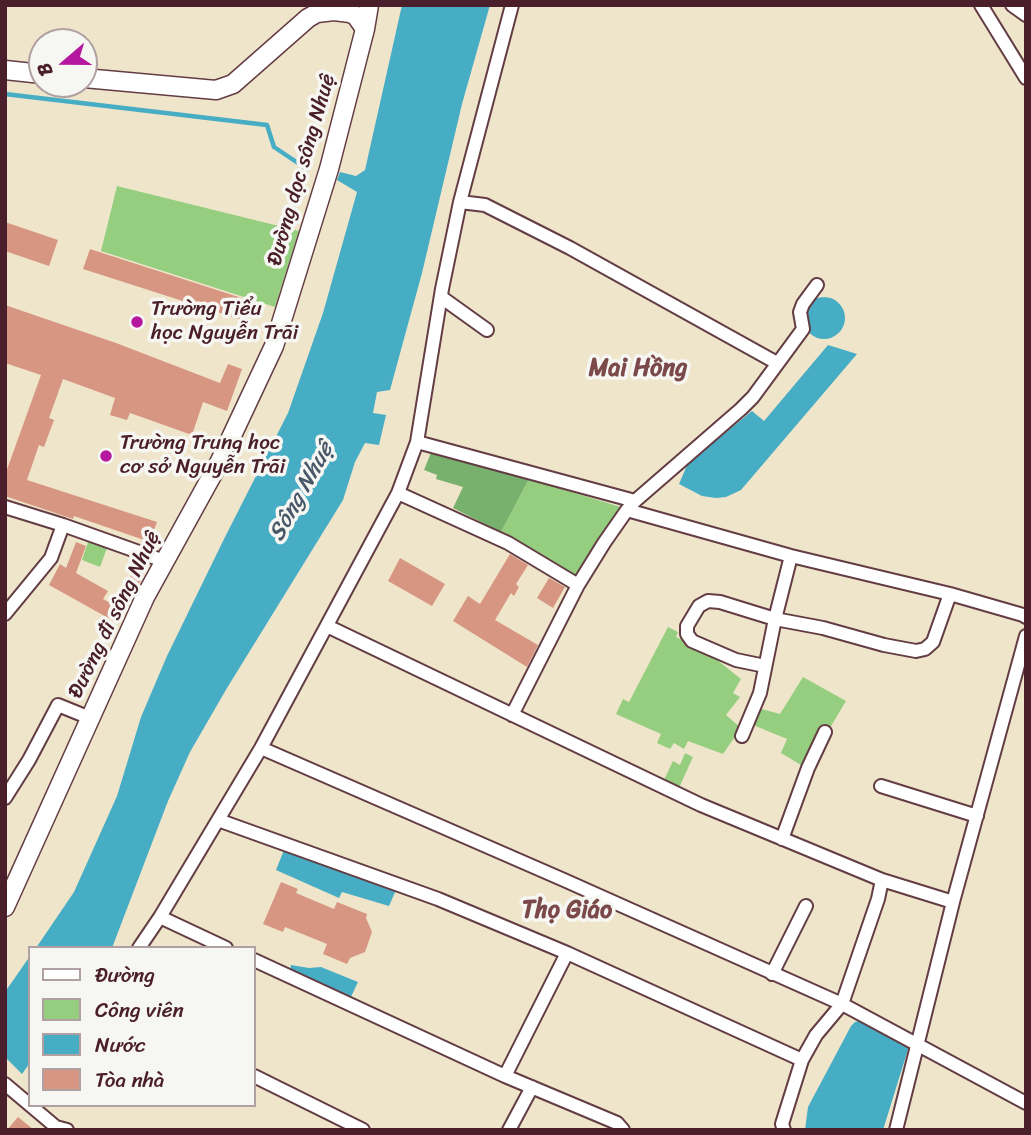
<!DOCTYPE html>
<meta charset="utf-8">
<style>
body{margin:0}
#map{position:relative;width:1031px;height:1135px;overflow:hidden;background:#efe5cb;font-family:Sriracha,sans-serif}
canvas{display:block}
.frame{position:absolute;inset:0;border:7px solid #4a1f2b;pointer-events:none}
.legend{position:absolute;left:28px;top:946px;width:228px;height:161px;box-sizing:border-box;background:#f6f6f2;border:2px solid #b1a0a2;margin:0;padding:9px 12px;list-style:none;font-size:21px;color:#4a1f2b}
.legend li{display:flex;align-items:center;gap:14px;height:35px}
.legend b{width:35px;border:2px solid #b1a0a2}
.north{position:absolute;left:28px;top:28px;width:70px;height:70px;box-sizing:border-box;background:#f6f6f2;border:2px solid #b1a0a2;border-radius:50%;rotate:250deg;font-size:19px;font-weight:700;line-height:28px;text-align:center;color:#4a1f2b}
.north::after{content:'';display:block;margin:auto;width:24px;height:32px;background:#b5179e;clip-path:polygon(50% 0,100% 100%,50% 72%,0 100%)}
</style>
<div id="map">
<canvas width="1031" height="1135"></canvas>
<div class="frame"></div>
<ul class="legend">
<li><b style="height:9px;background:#fff"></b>Đường</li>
<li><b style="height:19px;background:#96ce80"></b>Công viên</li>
<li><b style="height:19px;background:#46adc5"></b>Nước</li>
<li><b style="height:19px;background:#d79681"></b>Tòa nhà</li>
</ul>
<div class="north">B</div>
</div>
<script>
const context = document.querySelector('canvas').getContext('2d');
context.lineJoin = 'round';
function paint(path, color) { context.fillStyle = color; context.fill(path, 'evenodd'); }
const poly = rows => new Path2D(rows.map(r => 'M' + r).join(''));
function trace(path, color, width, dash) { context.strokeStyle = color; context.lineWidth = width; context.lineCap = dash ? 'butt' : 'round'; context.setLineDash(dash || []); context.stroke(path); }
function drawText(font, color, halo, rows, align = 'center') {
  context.font = font + ' Sriracha,sans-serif'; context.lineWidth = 7; context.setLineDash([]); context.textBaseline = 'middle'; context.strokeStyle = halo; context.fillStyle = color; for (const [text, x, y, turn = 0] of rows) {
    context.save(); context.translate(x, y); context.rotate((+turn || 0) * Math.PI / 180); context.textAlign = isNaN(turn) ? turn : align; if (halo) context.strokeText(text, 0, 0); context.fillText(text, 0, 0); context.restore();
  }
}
paint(poly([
 [117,186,299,231,275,307,101,251],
 [529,479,624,508,578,578,501,532],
 [88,542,107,548,100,567,82,560],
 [668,627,678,632,676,637,707,652,741,679,733,693,740,697,726,715,741,728,723,754,688,741,684,749,674,743,670,749,657,743,661,734,616,714,623,699,629,702],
 [803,677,846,701,806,768,781,753,787,739,753,725,758,708,780,714],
 [685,753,693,757,678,790,663,782,673,761,680,765]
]), '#96ce80');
paint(poly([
 [432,450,529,479,501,532,453,508,463,487,436,479,437,475,424,470]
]), '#78b16e');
paint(poly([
 [402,5,490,5,462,104,422,273,390,390,377,392,373,413,386,415,379,445,365,443,355,462,343,500,227,688,190,752,168,801,112,948,36,948,74,892,117,796,141,717,167,656,224,539,288,413,323,313,357,192,337,180,340,172,356,176,365,170],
 '803 318a21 21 0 1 1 42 0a21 21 0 1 1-42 0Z',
 [828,345,857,354,741,490,726,497,716,498,702,496,679,484,688,463,752,411,764,421],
 [284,850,396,890,389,906,342,892,339,898,276,870],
 [30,956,30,1063,22,1074,5,1057,5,992],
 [291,965,309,968,321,967,358,982,349,1001,289,975],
 [860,1021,910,1043,883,1130,805,1130,808,1107,851,1026,855,1022]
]), '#46adc5');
trace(poly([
 [5,94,267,125,274,147,307,169]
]), '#46adc5', 4.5);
paint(poly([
 [5,222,58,240,49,266,5,251],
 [90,249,251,301,245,321,83,269],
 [5,305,116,343,220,383,228,364,242,369,227,411,203,402,192,435,130,413,127,420,110,415,115,398,63,379,49,418,54,420,44,447,39,445,27,480,157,522,150,542,74,516,73,519,5,496,5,475,41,375,5,363],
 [76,542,86,546,76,573,108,591,103,599,125,611,119,624,49,585,60,564,66,568],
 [510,554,528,565,516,584,519,587,514,596,511,593,495,620,538,645,527,667,453,621,468,596,480,604],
 [400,558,445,584,432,606,388,581],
 [137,561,148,565,137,588,127,584],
 [549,578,565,587,553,608,537,598],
 [281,882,298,889,296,893,334,909,337,902,367,914,366,918,372,932,365,952,350,958,347,964,323,954,327,944,285,927,283,932,263,924],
 [18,1117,34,1130,7,1130]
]), '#d79681');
const street = poly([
 [981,5,1026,78],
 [1012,5,1026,15],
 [460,202,485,205,570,248,777,363],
 [441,297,487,330],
 [417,442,635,501,627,510,791,556,950,594,1023,615,1026,617],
 [398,493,508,543,578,585],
 [635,501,741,409,753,397,803,329,800,312,803,304,817,285],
 [5,507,63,525,164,561],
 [5,614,51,558,63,525],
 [327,626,701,805,882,880,878,899,842,1004,816,1035,802,1060,782,1124,784,1130],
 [765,666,736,660,692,641,687,634,687,626,699,606,708,601,720,602,775,619,823,628,884,645,916,651,925,649,933,642,950,594],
 [512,715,578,585,604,543,627,510],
 [742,736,760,693,775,619,791,556],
 [261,748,564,880,842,1004,1026,1103],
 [881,786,977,816],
 [5,798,29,760,58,705,90,718],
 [218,820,438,899,567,953,505,1076],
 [782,839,808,768,825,732],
 [882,880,953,902],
 [160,917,226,948],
 [139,948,160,917,261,748,398,493,417,442,442,289,460,202,512,5],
 [567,953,802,1060],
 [254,960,505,1076,617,1123,623,1130],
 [772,974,806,906],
 [254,1076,363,1130],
 [5,1084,56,1127,67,1130],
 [509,1130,532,1087],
 [896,1130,953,902,1026,636]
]);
const secondary = poly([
 [5,70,42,74],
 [84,78,216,90,233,84,308,18,317,13,334,11,350,13,356,16,365,29],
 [5,907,145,597,220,461,274,346,329,169,365,29,369,5]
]);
trace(street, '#633d43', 16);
trace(secondary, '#633d43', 21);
trace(street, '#fff', 12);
trace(secondary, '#fff', 18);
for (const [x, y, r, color] of [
 [137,322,7,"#b5179e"],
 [106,456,7,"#b5179e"]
]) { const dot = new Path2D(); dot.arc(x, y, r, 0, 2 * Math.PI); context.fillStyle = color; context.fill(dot); trace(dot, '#f6f6f2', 2.5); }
drawText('21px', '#4a1f2b', '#f6f6f2', [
 ["Đường dọc sông Nhuệ",302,170,-74],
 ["Đường đi sông Nhuệ",115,615,-64]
]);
drawText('21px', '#4a1f2b', '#f6f6f2', [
 ["Trường Tiểu",151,310],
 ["học Nguyễn Trãi",151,334],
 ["Trường Trung học",120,444],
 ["cơ sở Nguyễn Trãi",120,468]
], 'left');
drawText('italic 23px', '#485869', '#f6f6f2', [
 ["Sông Nhuệ",302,492,-61]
]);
drawText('bold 24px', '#7b4949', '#f6f6f2', [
 ["Mai Hồng",638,369],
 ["Thọ Giáo",567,911]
]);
</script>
